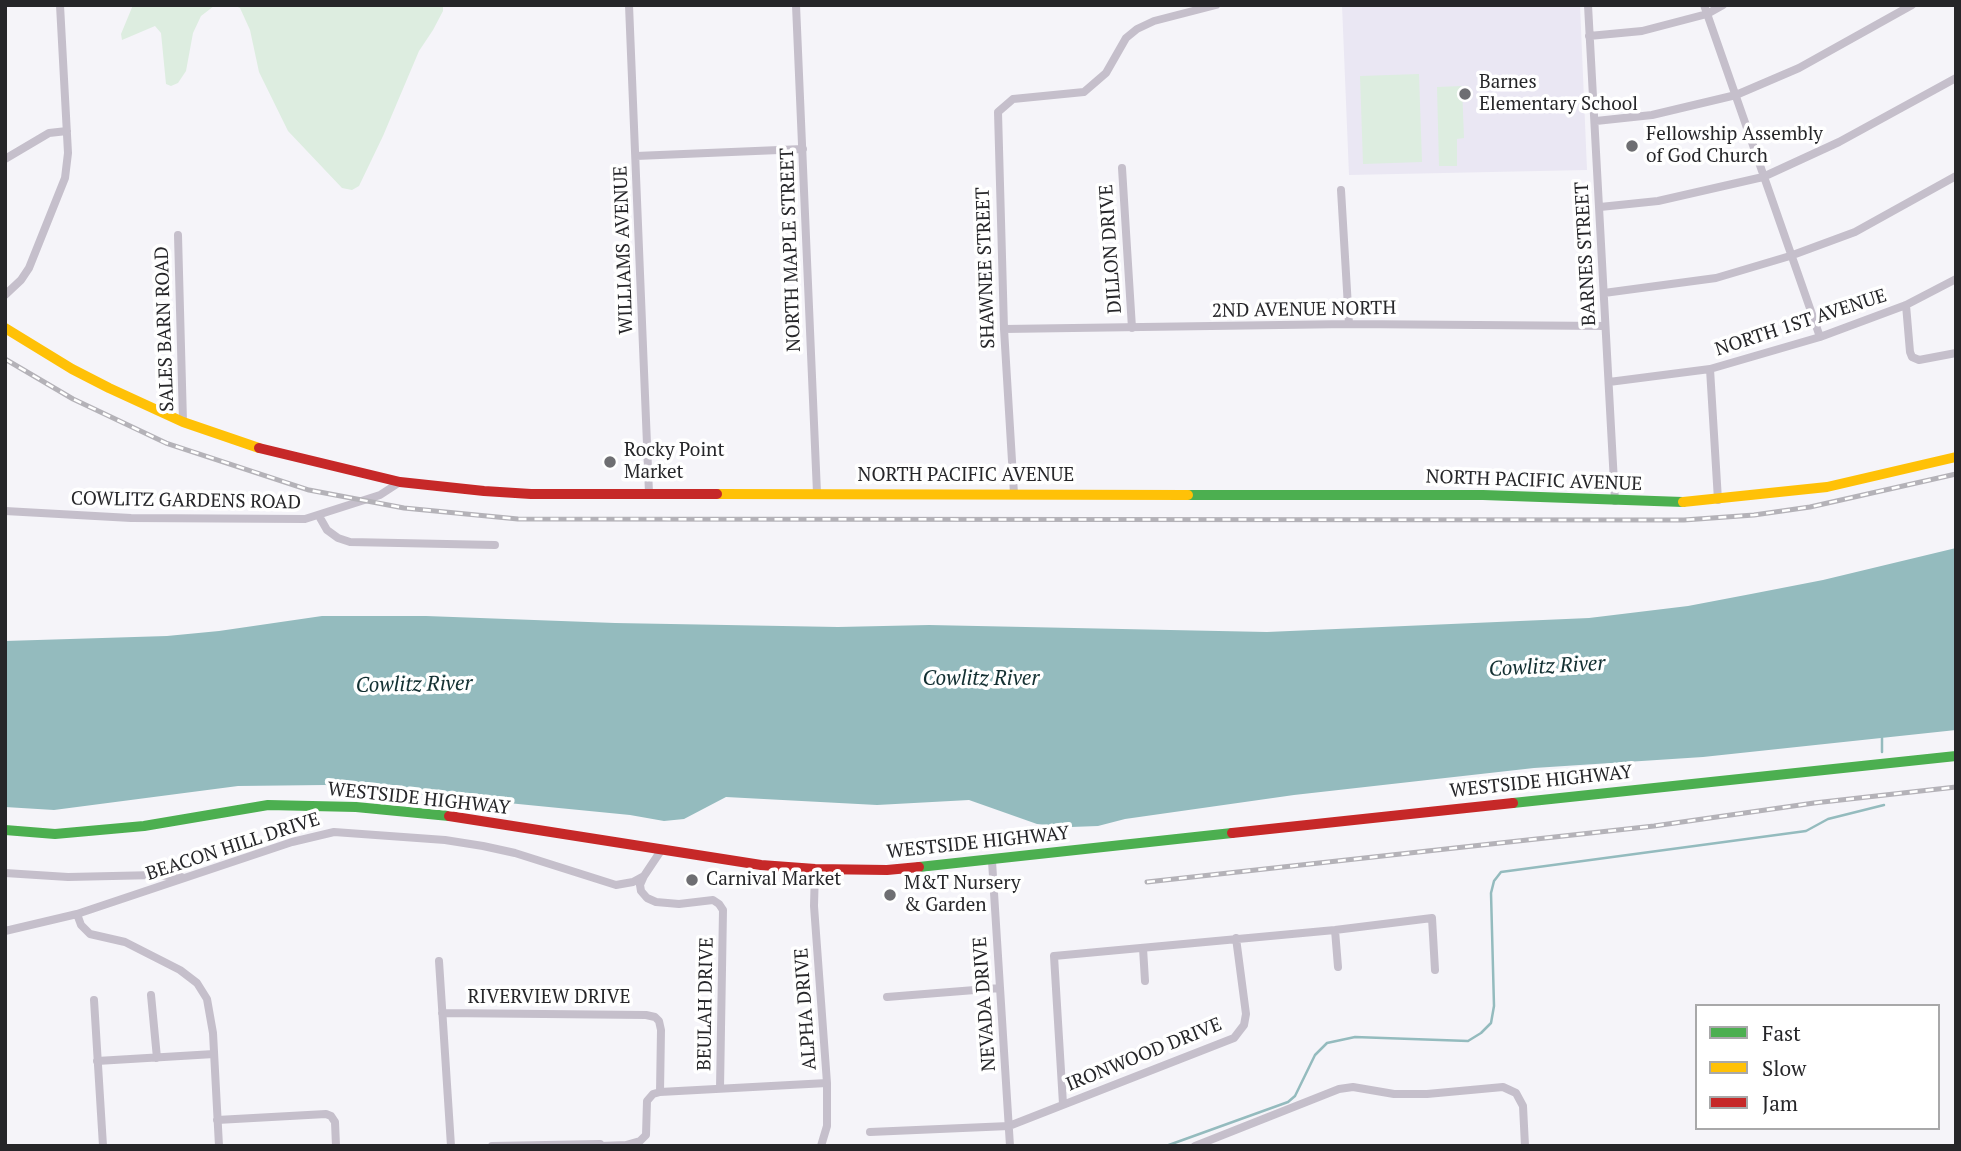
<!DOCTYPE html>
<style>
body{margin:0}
#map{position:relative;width:1961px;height:1151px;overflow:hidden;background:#f5f4f9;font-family:"PT Serif",serif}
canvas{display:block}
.frame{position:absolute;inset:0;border:7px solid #262629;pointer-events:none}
.legend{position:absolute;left:1695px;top:1004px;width:245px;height:126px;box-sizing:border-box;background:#fff;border:2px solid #a8a8a9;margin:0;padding:9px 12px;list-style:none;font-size:21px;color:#262629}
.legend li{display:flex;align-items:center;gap:14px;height:35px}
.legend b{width:35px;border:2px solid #a8a8a9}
</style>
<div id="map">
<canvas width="1961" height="1151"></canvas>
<div class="frame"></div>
<ul class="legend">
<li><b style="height:9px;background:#4caf50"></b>Fast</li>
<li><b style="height:9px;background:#ffc107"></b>Slow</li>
<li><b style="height:9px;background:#c62828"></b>Jam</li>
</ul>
</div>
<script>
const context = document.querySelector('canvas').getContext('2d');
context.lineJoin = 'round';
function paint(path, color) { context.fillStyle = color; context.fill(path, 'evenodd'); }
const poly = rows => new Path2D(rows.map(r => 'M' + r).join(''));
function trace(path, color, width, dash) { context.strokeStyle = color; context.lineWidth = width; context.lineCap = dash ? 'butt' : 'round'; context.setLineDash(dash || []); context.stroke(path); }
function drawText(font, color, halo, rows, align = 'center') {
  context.font = font + ' "PT Serif",serif'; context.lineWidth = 7; context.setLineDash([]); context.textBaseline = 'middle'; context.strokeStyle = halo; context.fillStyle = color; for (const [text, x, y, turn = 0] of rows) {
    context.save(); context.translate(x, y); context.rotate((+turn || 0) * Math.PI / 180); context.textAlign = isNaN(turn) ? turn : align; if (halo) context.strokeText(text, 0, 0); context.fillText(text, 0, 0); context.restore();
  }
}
paint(poly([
 [1342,5,1580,5,1587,170,1349,175]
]), '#eae7f3');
paint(poly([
 [133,5,219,5,214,6,201,16,193,33,186,71,178,83,171,86,166,84,161,33,155,26,122,40,121,34],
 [233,5,443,5,443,11,433,30,419,51,383,136,359,186,352,190,342,188,288,131,259,72,250,30,240,8],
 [1419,74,1422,162,1363,164,1360,76],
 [1462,86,1464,138,1457,139,1457,166,1439,166,1437,87]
]), '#ddede0');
paint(poly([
 [1956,548,1956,730,1703,757,1534,768,1294,795,1125,819,1098,826,1071,827,1037,824,969,800,877,805,726,797,684,819,664,821,630,815,325,785,238,786,54,810,5,807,5,641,167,636,219,631,322,616,426,616,615,623,838,627,929,625,1267,632,1589,618,1688,606,1751,594,1823,580]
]), '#94bbbe');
trace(poly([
 [1882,738,1882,752],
 [1166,1146,1288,1102,1295,1096,1315,1055,1327,1043,1355,1037,1468,1041,1481,1033,1491,1023,1494,1006,1491,893,1494,881,1501,872,1806,831,1828,819,1884,805]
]), '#94bbbe', 2.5);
trace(poly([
 [629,5,649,493],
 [796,5,817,493],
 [1588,5,1615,501],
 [1704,5,1820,337],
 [1589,36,1642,31,1707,14,1723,5],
 [1596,121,1652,115,1736,95,1799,68,1912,5],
 [636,156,803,149],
 [5,159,49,133,67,131],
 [1122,168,1132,328],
 [1341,190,1349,324],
 [1600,207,1658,201,1763,177,1839,142,1956,78],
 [178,235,183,422],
 [1604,293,1716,278,1790,256,1855,232,1956,176],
 [5,295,21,280,29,268,65,178,68,153,60,5],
 [1906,305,1910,352,1912,357,1919,360,1956,353],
 [1004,329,1349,324,1605,326],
 [1710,369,1718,500],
 [1609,382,1710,369,1820,337,1906,305,1956,279],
 [1014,494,1004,329,998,112,1013,99,1084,92,1106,73,1126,38,1137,29,1154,21,1216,5],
 [5,511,131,518,305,519,380,495,400,482],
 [319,516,327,530,338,538,350,542,495,545],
 [992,861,1010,1146],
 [815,869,814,906,827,1083,827,1126,821,1146],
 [5,873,68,877,157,875,181,877],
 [644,876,640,885,641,891,647,898,656,902,679,904,713,900,719,904,723,910,720,1088],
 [77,914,81,925,90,934,125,942,180,970,197,983,207,999,213,1033,219,1146],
 [1335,930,1338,967],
 [5,931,77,914,292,842,334,832,445,840,483,846,515,853,616,885,633,882,644,876,662,849],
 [1143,948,1145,981],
 [439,961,451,1146],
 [151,995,157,1058],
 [887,997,1000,988],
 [94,1000,103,1146],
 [442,1013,646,1015,655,1017,659,1021,661,1030,660,1092],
 [97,1061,214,1054],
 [1063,1104,1054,956,1335,930,1432,918,1435,970],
 [217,1120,326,1114,331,1116,335,1122,336,1146],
 [870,1132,1009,1126,1234,1038,1244,1025,1246,1014,1236,938],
 [492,1146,600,1144],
 [600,1146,626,1145,640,1141,646,1135,647,1101,653,1094,660,1092,827,1083],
 [1195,1146,1339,1089,1353,1087,1394,1094,1427,1094,1503,1087,1516,1093,1523,1106,1525,1146]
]), '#c5bfcb', 8);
trace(poly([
 [1188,495,1483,495,1683,502],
 [1513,803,1956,756],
 [5,830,55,834,144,826,268,805,356,807,449,816],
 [919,867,1232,833]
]), '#4caf50', 10);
trace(poly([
 [5,328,72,369,109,388,183,422,259,448],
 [717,494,1188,495],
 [1683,502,1827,487,1956,457]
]), '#ffc107', 10);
trace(poly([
 [259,448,400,482,484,491,531,494,717,494],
 [449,816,761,865,815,869,887,870,919,867],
 [1232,833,1513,803]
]), '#c62828', 10);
const rail = poly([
 [5,359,73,399,166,443,309,490,404,508,518,519,1684,520,1754,515,1810,507,1956,474],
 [1147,882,1654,826,1814,803,1956,787]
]);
trace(rail, '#b4b2b8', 5);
trace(rail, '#fff', 2.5, [8]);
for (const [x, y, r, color] of [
 [1465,94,7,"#6e6e72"],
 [1632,146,7,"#6e6e72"],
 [610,462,7,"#6e6e72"],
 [692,880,7,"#6e6e72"],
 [890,895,7,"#6e6e72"]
]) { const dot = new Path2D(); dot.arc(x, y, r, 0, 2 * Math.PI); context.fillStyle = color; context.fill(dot); trace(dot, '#fff', 2.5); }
drawText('19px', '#262629', '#fff', [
 ["Barnes",1479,83],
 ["Elementary School",1479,105],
 ["Fellowship Assembly",1646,135],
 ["of God Church",1646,157],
 ["Rocky Point",624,451],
 ["Market",624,473],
 ["Carnival Market",706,880],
 ["M&T Nursery",904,884],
 ["& Garden",904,906]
], 'left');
drawText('19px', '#262629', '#fff', [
 ["DILLON DRIVE",1111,249,-94],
 ["WILLIAMS AVENUE",624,250,-92],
 ["NORTH MAPLE STREET",791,250,-92],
 ["BARNES STREET",1586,254,-93],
 ["SHAWNEE STREET",986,268,-92],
 ["2ND AVENUE NORTH",1304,310,-1],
 ["NORTH 1ST AVENUE",1801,323,-18],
 ["SALES BARN ROAD",165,329,-92],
 ["NORTH PACIFIC AVENUE",966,476],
 ["NORTH PACIFIC AVENUE",1534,481,2],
 ["COWLITZ GARDENS ROAD",186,501,1],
 ["WESTSIDE HIGHWAY",1541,782,-6],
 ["WESTSIDE HIGHWAY",419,799,6],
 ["WESTSIDE HIGHWAY",978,843,-6],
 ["BEACON HILL DRIVE",233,847,-18],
 ["RIVERVIEW DRIVE",549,998],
 ["BEULAH DRIVE",706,1004,-89],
 ["NEVADA DRIVE",985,1004,-94],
 ["ALPHA DRIVE",806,1009,-94],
 ["IRONWOOD DRIVE",1144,1055,-22]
]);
drawText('italic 21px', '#133032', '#fff', [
 ["Cowlitz River",1547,667,-3],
 ["Cowlitz River",981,679],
 ["Cowlitz River",414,685,-1]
]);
</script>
